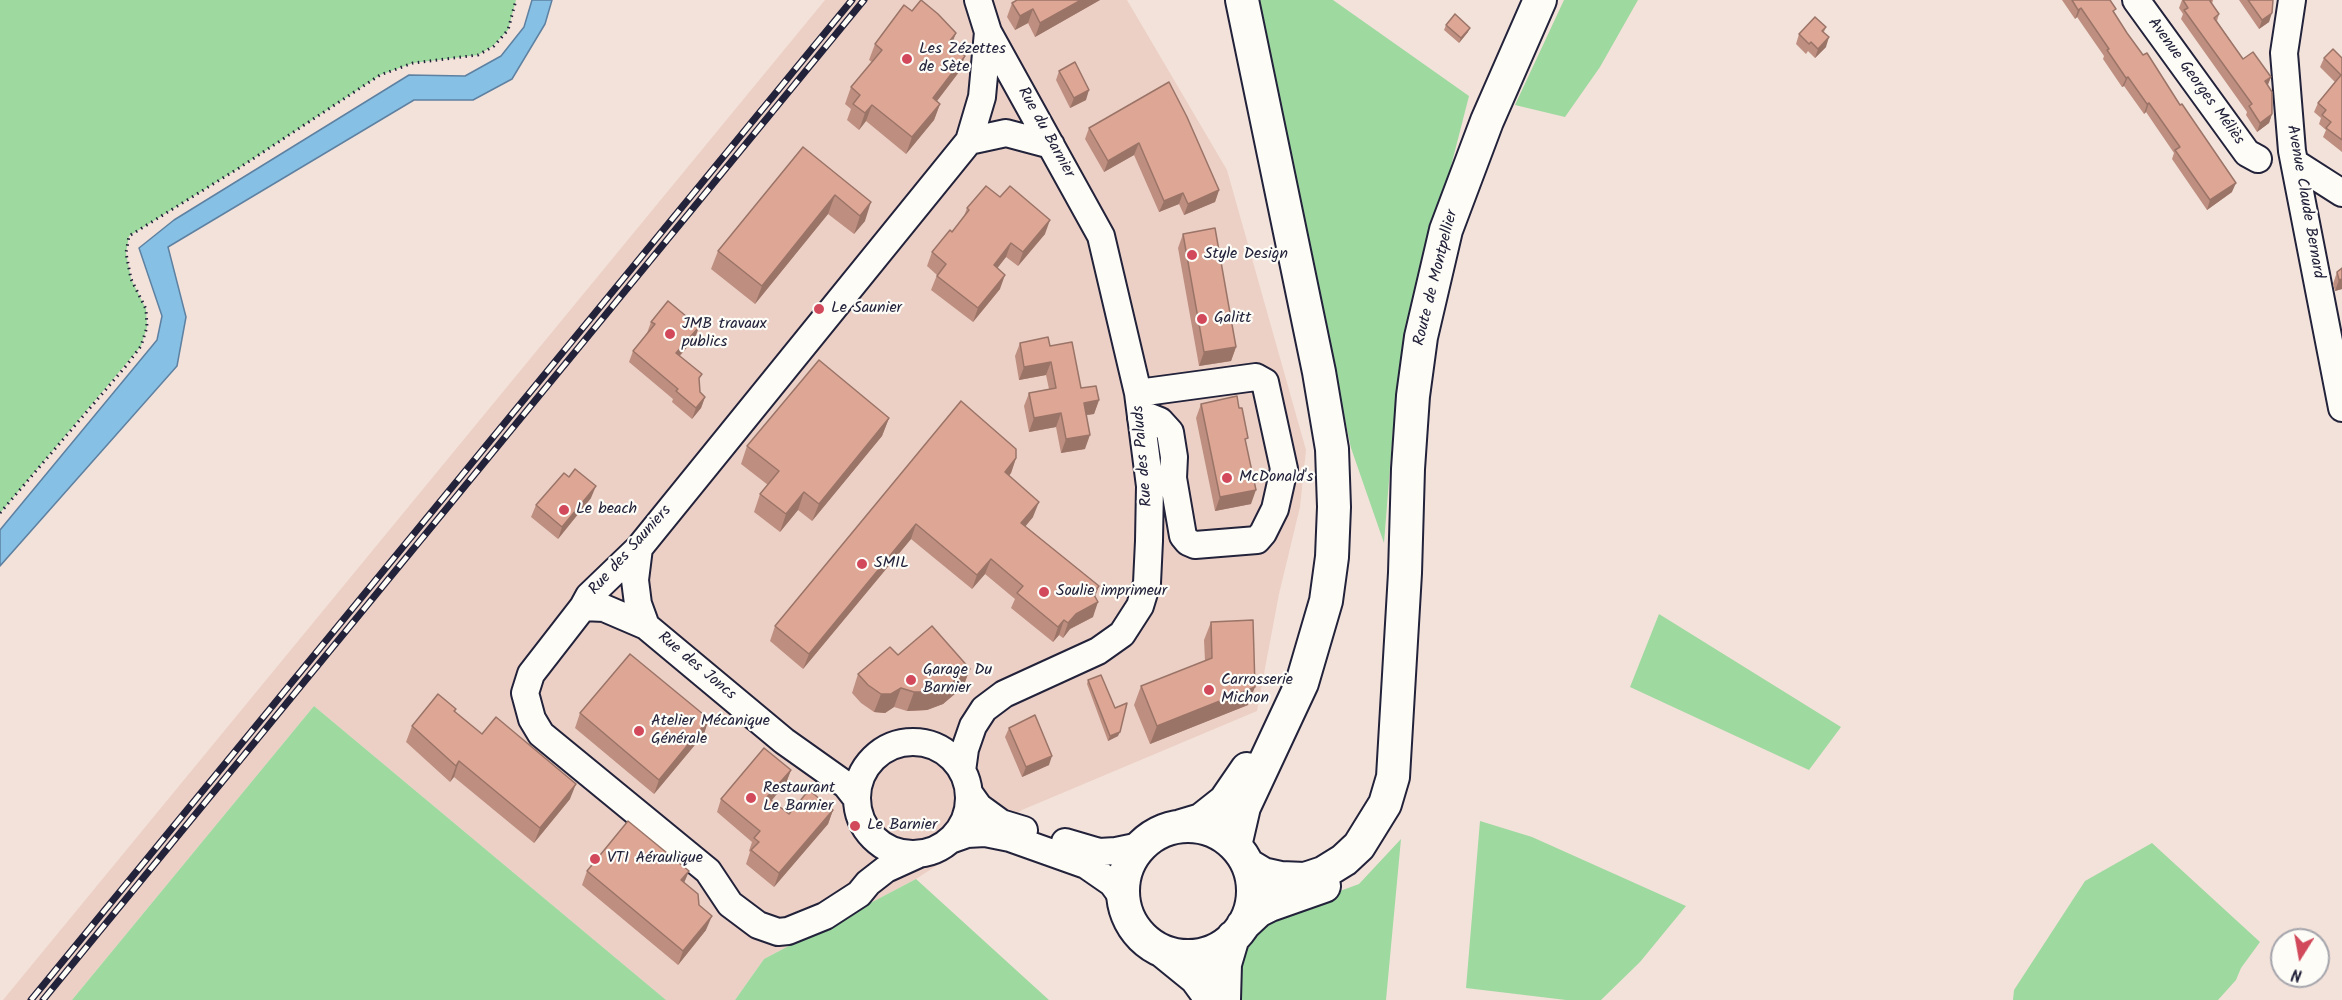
<!DOCTYPE html>
<meta charset="utf-8">
<style>
body{margin:0}
#map{position:relative;width:2342px;height:1000px;overflow:hidden;background:#f3e2da;font-family:Kalam,sans-serif}
canvas{display:block}
.north{position:absolute;left:2270px;top:928px;width:60px;height:60px;box-sizing:border-box;background:#fdfcf7;border:2px solid #a5a5ac;border-radius:50%;rotate:191deg;font-size:16px;font-weight:700;line-height:24px;text-align:center;color:#22223b}
.north::after{content:'';display:block;margin:auto;width:21px;height:27px;background:#d1495b;clip-path:polygon(50% 0,100% 100%,50% 72%,0 100%)}
</style>
<div id="map">
<canvas width="2342" height="1000"></canvas>
<div class="north">N</div>
</div>
<script>
const context = document.querySelector('canvas').getContext('2d');
context.lineJoin = 'round';
function paint(path, color) { context.fillStyle = color; context.fill(path, 'evenodd'); }
const poly = rows => new Path2D(rows.map(r => 'M' + r).join(''));
function trace(path, color, width, dash) { context.strokeStyle = color; context.lineWidth = width; context.lineCap = dash ? 'butt' : 'round'; context.setLineDash(dash || []); context.stroke(path); }
function drawText(font, color, halo, rows, align = 'center') {
  context.font = font + ' Kalam,sans-serif'; context.lineWidth = 4.5; context.setLineDash([]); context.textBaseline = 'middle'; context.strokeStyle = halo; context.fillStyle = color; for (const [text, x, y, turn = 0] of rows) {
    context.save(); context.translate(x, y); context.rotate((+turn || 0) * Math.PI / 180); context.textAlign = isNaN(turn) ? turn : align; if (halo) context.strokeText(text, 0, 0); context.fillText(text, 0, 0); context.restore();
  }
}
paint(poly([
 [825,0,1127,0,1227,170,1306,450,1300,507,1279,594,1257,711,1022,810,916,879,764,959,735,1000,666,1000,314,706,72,1000,3,1000]
]), '#ecd0c5');
paint(poly([
 [0,0,516,0,508,30,493,46,478,55,413,63,380,75,239,168,129,236,126,253,131,279,146,309,147,327,141,346,0,513],
 [1256,0,1333,0,1469,96,1410,326,1393,430,1384,543,1351,448],
 [1564,0,1638,0,1600,67,1565,117,1515,105],
 [1659,614,1841,727,1809,770,1630,687],
 [314,706,666,1000,72,1000],
 [1480,821,1532,837,1686,906,1640,962,1601,1000,1566,1000,1466,988],
 [1401,839,1386,1000,1238,1000,1235,988,1242,946,1264,919,1359,884],
 [2152,843,2260,942,2241,968,2236,980,2218,1000,2013,1000,2014,990,2085,881],
 [916,879,1049,1000,735,1000,764,959]
]), '#9ed9a0');
const water = poly([
 [532,0,552,0,545,24,512,79,473,100,414,100,168,247,186,317,177,366,0,566,0,530,157,340,162,316,139,248,174,220,409,75,465,76,501,56,524,27,532,0]
]);
paint(water, '#86c0e5');
trace(water, '#5e81a1', 1.5);
const minor = poly([
 [2136,0,2247,153,2258,159],
 [2292,0,2284,53,2292,151,2342,408],
 [969,141,1006,133,1051,145],
 [2295,163,2342,193],
 [1138,393,1256,377,1265,382,1284,469,1275,509,1263,533,1257,540,1195,545,1188,542,1183,536,1173,478,1174,457,1170,432,1160,421,1150,417,1141,418],
 [639,548,635,580,638,604,646,626,784,741,846,785,857,799],
 [583,607,604,608,646,626],
 '857 798a56 56 0 1 1 112 0a56 56 0 1 1-112 0Z',
 [962,771,965,749,973,726,984,709,1004,694,1098,651,1122,634,1140,606,1147,583,1149,541,1150,486,1138,393,1101,236,988,32,978,0],
 [969,793,979,807,1001,823,1024,830],
 [950,840,967,834,985,833,1010,838,1086,865,1112,883,1123,898],
 [1065,842,1099,852,1116,851,1140,846],
 [919,854,886,869,868,883,859,894,825,916,788,931,778,932,758,925,730,904,708,871,541,734,532,719,525,693,531,674,583,607,589,596,639,548,969,141,982,97,988,32]
]);
const major = poly([
 '1123 891a65 65 0 1 1 130 0a65 65 0 1 1-130 0Z',
 [1181,826,1201,820,1225,801,1247,769],
 [1235,846,1244,807,1302,683,1326,601,1332,557,1334,507,1332,449,1319,372,1242,0],
 [1248,865,1263,874,1281,878,1305,879,1323,873,1344,860,1359,846,1385,804,1393,777,1405,573,1408,469,1413,396,1421,337,1446,230,1487,121,1540,0],
 [1243,925,1258,911,1270,905,1324,886],
 [1164,952,1196,978,1212,1000],
 [1224,1000,1225,964,1233,937]
]);
trace(minor, '#22223b', 30);
trace(major, '#22223b', 36);
trace(poly([
 [0,513,126,366,141,346,147,327,146,309,131,279,126,253,129,236,239,168,380,75,413,63,478,55,494,46,508,30,516,0]
]), '#22223b', 3, [1.5, 4.5]);
trace(minor, '#fdfcf7', 26);
trace(major, '#fdfcf7', 32);
const rail = poly([
 [31,1000,852,0],
 [43,1000,864,0]
]);
trace(rail, '#22223b', 7);
trace(rail, '#fdfcf7', 4.5, [14]);
paint(poly([
 [1017,0,1100,0,1035,37,1028,23,1015,30,1007,17,1012,3],
 [2062,0,2110,0,2114,14,2232,192,2207,210,2172,159,2174,153,2146,112,2144,114,2124,86,2122,87,2103,59,2104,56,2077,17,2075,19],
 [2182,0,2213,0,2212,4,2219,14,2217,21,2243,59,2271,77,2268,85,2272,114,2269,123,2257,132,2246,115,2247,112,2181,19,2183,14,2179,8],
 [2239,0,2273,0,2269,22,2259,29],
 [1446,25,1468,32,1459,43,1444,30],
 [1826,27,1824,32,1826,47,1815,58,1808,51,1806,54,1796,44,1799,34],
 [875,44,951,44,959,72,937,101,940,104,934,120,906,154,866,121,859,130,847,120,851,109,845,104,851,87,872,62,869,60],
 [2324,58,2342,58,2342,152,2323,137,2326,130,2319,124,2321,118,2314,112,2318,103,2335,82,2320,67],
 [1059,71,1086,100,1070,108,1056,80],
 [1169,82,1219,190,1215,202,1184,215,1179,204,1159,212,1134,155,1104,172,1085,139,1089,128],
 [803,147,865,221,854,234,828,214,755,304,711,269,718,251],
 [967,208,1045,234,1018,266,1006,257,997,268,1000,289,973,322,931,290,937,275,927,266,932,252,952,232,964,216],
 [1183,234,1236,347,1231,361,1199,366,1178,248],
 [2342,268,2342,289,2335,291,2333,284,2337,272],
 [651,322,695,338,680,356,699,381,700,392,705,397,701,408,692,419,672,402,673,399,629,362,633,351,647,333],
 [1020,343,1050,346,1081,388,1099,400,1094,414,1086,415,1085,449,1061,453,1056,427,1029,432,1024,406,1029,393,1049,389,1046,375,1019,380,1015,356],
 [961,401,1016,458,1011,473,1009,476,1033,517,1025,526,1099,586,1095,597,1093,617,1070,629,1063,638,1059,635,1053,642,1011,608,1015,599,985,574,972,589,911,539,803,669,770,641,775,626],
 [1201,404,1246,443,1251,504,1215,511,1196,418],
 [889,418,882,436,812,521,798,510,780,532,754,512,760,494,768,485,741,464,747,446],
 [591,498,558,539,531,517,536,505],
 [1211,622,1248,705,1150,744,1134,705,1141,686,1205,661,1204,640],
 [898,655,970,669,963,687,943,704,927,710,907,711,894,707,885,713,874,712,861,703,852,693,858,674],
 [1088,680,1118,736,1108,741,1087,684],
 [456,709,455,712,482,734,570,799,534,843,454,777,450,782,406,742,412,726],
 [580,713,704,734,654,794,575,728],
 [1009,728,1049,765,1022,777,1005,737],
 [791,770,786,783,771,800,789,814,833,810,828,824,774,887,746,864,750,852,749,851,752,842,717,812,721,799],
 [587,871,689,871,684,883,699,905,706,930,678,965,582,885]
]), '#be8f80');
paint(poly([
 [1081,0,1100,0,1035,37,1040,23],
 [2081,8,2077,17,2075,19,2078,10],
 [1033,9,1028,23,1015,30,1020,16],
 [2272,13,2269,22,2259,29,2262,20],
 [1470,28,1468,32,1459,43,1461,38],
 [956,33,950,49,949,42],
 [1829,37,1826,47,1815,58,1818,49],
 [965,56,959,72,927,114,933,98],
 [2128,77,2124,86,2122,87,2126,78],
 [2271,77,2267,86,2265,81],
 [1089,90,1086,100,1070,108,1074,98],
 [2149,103,2146,112,2144,114,2147,104],
 [940,104,934,120,906,154,912,137],
 [872,105,866,121,859,130,865,113],
 [2272,114,2269,123,2257,132,2260,123],
 [1139,143,1134,155,1104,172,1108,161],
 [2236,183,2232,192,2207,210,2210,200],
 [1219,190,1215,202,1184,215,1188,204],
 [1183,193,1179,204,1159,212,1164,201],
 [835,195,828,214,755,304,762,286],
 [871,202,865,221,854,234,860,216],
 [1050,220,1045,234,1018,266,1023,252],
 [1011,243,1006,257,989,279,994,265],
 [1005,275,1000,289,973,322,978,308],
 [2342,279,2342,289,2335,291,2339,280],
 [699,327,695,338,672,364,676,353],
 [1236,347,1231,361,1199,366,1204,352],
 [1051,362,1046,375,1019,380,1024,367],
 [705,397,701,408,692,419,696,408],
 [1099,400,1094,414,1079,416,1084,403],
 [1061,413,1056,427,1029,432,1034,418],
 [889,418,882,436,812,521,819,504],
 [1090,435,1085,449,1061,453,1066,439],
 [1016,458,1011,473,999,487,1005,472],
 [596,486,591,498,558,539,562,527],
 [1256,490,1251,504,1215,511,1220,497],
 [804,492,798,510,780,532,786,514],
 [1039,502,1033,517,1016,538,1021,523],
 [916,524,911,539,803,669,809,654],
 [991,559,985,574,972,589,977,575],
 [1099,586,1093,601,1098,602,1093,617,1070,629,1063,638,1068,623],
 [1064,620,1059,635,1053,642,1058,627],
 [970,669,963,687,943,704,927,710,907,711,914,692],
 [1255,687,1248,705,1150,744,1157,726],
 [901,688,894,707,885,713,874,712,881,694],
 [709,719,704,734,654,794,659,780],
 [1120,732,1118,736,1108,741,1110,736],
 [1052,756,1049,765,1022,777,1026,767],
 [459,761,454,777,450,782,456,766],
 [791,770,786,783,763,811,767,797],
 [576,784,570,799,534,843,540,828],
 [833,810,828,824,774,887,779,873],
 [689,871,683,885,681,880],
 [712,916,706,930,678,965,683,951]
]), '#9b7468');
const building = poly([
 [921,0,938,14,956,33,949,42,965,56,933,98,940,104,912,137,872,105,865,113,853,104,860,95,851,87,882,50,875,44,904,5,912,11,921,0],
 [1017,0,1081,0,1040,23,1033,9,1020,16,1012,3,1017,0],
 [2072,0,2110,0,2116,9,2113,11,2127,33,2143,55,2147,53,2180,105,2182,104,2236,183,2210,200,2175,150,2180,147,2149,103,2147,104,2128,77,2126,78,2107,50,2109,49,2081,8,2078,10,2072,0],
 [2183,0,2211,0,2210,1,2219,14,2214,18,2243,59,2253,52,2271,77,2265,81,2272,92,2272,114,2260,123,2249,106,2252,104,2184,10,2188,8,2183,0],
 [2248,0,2273,0,2272,13,2262,20,2248,0],
 [1455,14,1470,28,1461,38,1446,25,1455,14],
 [1815,17,1826,27,1822,31,1829,37,1818,49,1811,42,1809,44,1799,34,1815,17],
 [2333,49,2342,58,2342,140,2326,128,2331,122,2322,115,2326,110,2318,103,2341,75,2324,58,2333,49],
 [1075,62,1089,90,1074,98,1059,71,1075,62],
 [1169,82,1187,117,1219,190,1188,204,1183,193,1164,201,1139,143,1108,161,1089,128,1169,82],
 [803,147,871,202,860,216,835,195,762,286,718,251,803,147],
 [986,186,1000,197,1010,186,1050,220,1023,252,1011,243,994,265,1005,275,978,308,937,276,946,264,932,252,950,230,952,232,969,210,967,208,986,186],
 [1215,228,1236,347,1204,352,1183,234,1215,228],
 [2342,268,2342,279,2339,280,2337,272,2342,268],
 [668,301,699,327,676,353,702,374,699,378,700,392,705,397,696,408,676,391,678,389,633,351,655,324,651,322,668,301],
 [1048,337,1050,346,1072,342,1081,388,1096,386,1099,400,1084,403,1090,435,1066,439,1061,413,1034,418,1029,393,1056,388,1051,362,1024,367,1020,343,1048,337],
 [819,360,889,418,819,504,804,492,786,514,760,494,779,471,747,446,819,360],
 [1237,396,1239,408,1242,408,1248,438,1245,439,1256,490,1220,497,1201,404,1237,396],
 [961,401,1016,449,1016,458,1005,472,1039,502,1021,523,1099,586,1093,593,1098,602,1076,614,1068,623,1064,620,1058,627,1017,593,1023,586,991,559,977,575,916,524,809,654,775,626,961,401],
 [575,469,596,486,562,527,536,505,564,473,569,477,575,469],
 [1253,620,1255,687,1157,726,1141,686,1212,658,1211,622,1253,620],
 [932,626,970,669,949,685,934,692,914,692,901,688,891,694,881,694,868,685,858,674,890,647,898,655,932,626],
 [630,654,709,719,659,780,580,713,630,654],
 [1101,675,1115,708,1127,703,1120,732,1110,736,1088,680,1101,675],
 [438,694,456,709,454,711,482,734,496,717,576,784,540,828,459,761,456,766,412,726,438,694],
 [1035,715,1052,756,1026,767,1009,728,1035,715],
 [764,748,791,770,767,797,789,814,809,790,833,810,779,873,751,850,759,842,754,838,760,831,721,799,764,748],
 [628,821,689,871,681,880,698,894,699,905,712,916,683,951,587,871,628,821]
]);
paint(building, '#dda695');
trace(building, '#9b7468', 1.5);
for (const [x, y, r, color] of [
 [907,59,6,"#d1495b"],
 [1192,255,6,"#d1495b"],
 [819,309,6,"#d1495b"],
 [1202,319,6,"#d1495b"],
 [670,334,6,"#d1495b"],
 [1227,478,6,"#d1495b"],
 [564,510,6,"#d1495b"],
 [862,564,6,"#d1495b"],
 [1044,592,6,"#d1495b"],
 [911,680,6,"#d1495b"],
 [1209,690,6,"#d1495b"],
 [639,731,6,"#d1495b"],
 [751,798,6,"#d1495b"],
 [855,826,6,"#d1495b"],
 [595,859,6,"#d1495b"]
]) { const dot = new Path2D(); dot.arc(x, y, r, 0, 2 * Math.PI); context.fillStyle = color; context.fill(dot); trace(dot, '#fdfcf7', 2); }
drawText('16px', '#22223b', '#fdfcf7', [
 ["Les Zézettes",919,50],
 ["de Sète",919,68],
 ["Style Design",1204,255],
 ["Le Saunier",831,309],
 ["Galitt",1214,319],
 ["JMB travaux",682,325],
 ["publics",682,343],
 ["McDonald's",1239,478],
 ["Le beach",576,510],
 ["SMIL",874,564],
 ["Soulie imprimeur",1056,592],
 ["Garage Du",923,671],
 ["Barnier",923,689],
 ["Carrosserie",1221,681],
 ["Michon",1221,699],
 ["Atelier Mécanique",651,722],
 ["Générale",651,740],
 ["Restaurant",763,789],
 ["Le Barnier",763,807],
 ["Le Barnier",867,826],
 ["VTI Aéraulique",607,859]
], 'left');
drawText('16px', '#22223b', '#fdfcf7', [
 ["Avenue Georges Méliès",2195,82,54],
 ["Rue du Barnier",1045,133,61],
 ["Avenue Claude Bernard",2304,202,80],
 ["Route de Montpellier",1437,278,-76],
 ["Rue des Paluds",1144,456,-95],
 ["Rue des Sauniers",631,551,-48],
 ["Rue des Joncs",696,667,40]
]);
</script>
